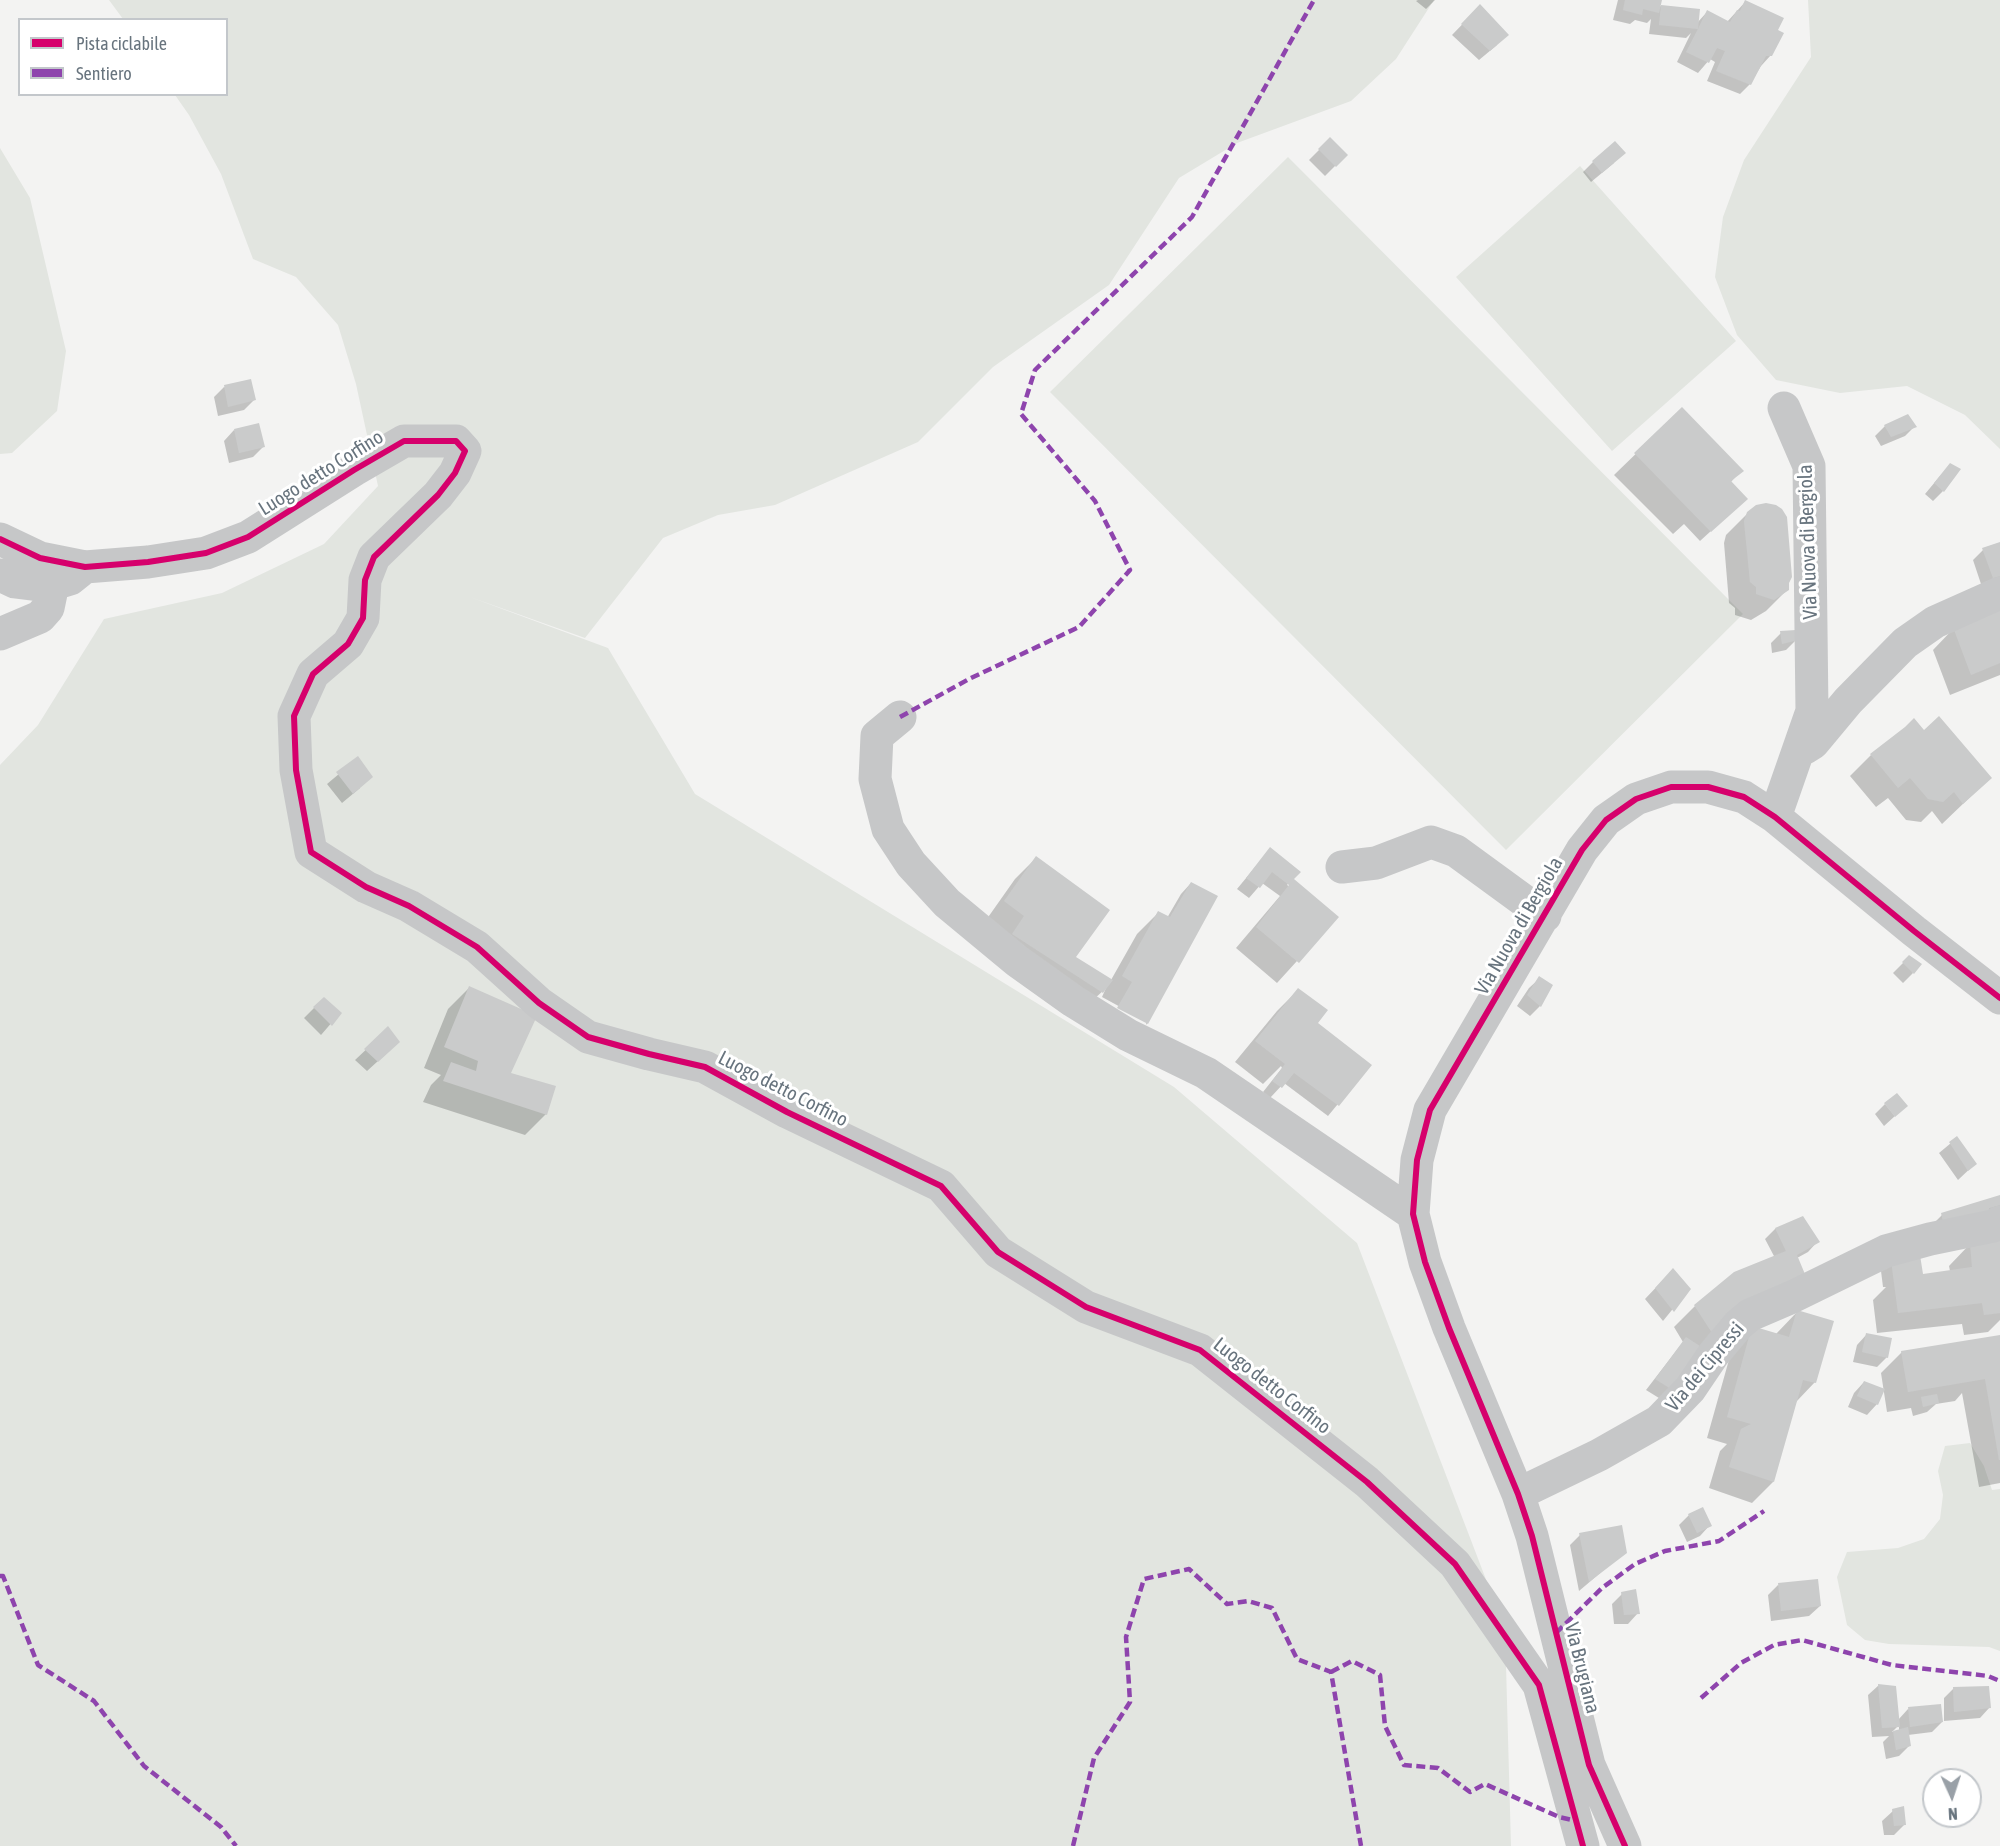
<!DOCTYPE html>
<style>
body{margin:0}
#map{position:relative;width:2000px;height:1846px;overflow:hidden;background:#f3f3f2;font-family:"Asap Condensed",sans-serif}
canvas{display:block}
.legend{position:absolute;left:18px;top:18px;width:210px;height:78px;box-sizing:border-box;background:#fff;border:2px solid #c3c7cb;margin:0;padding:8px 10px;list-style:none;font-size:18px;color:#68747e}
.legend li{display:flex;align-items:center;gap:12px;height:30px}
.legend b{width:30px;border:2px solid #c3c7cb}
.north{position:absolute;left:1922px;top:1768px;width:60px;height:60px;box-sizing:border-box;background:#fff;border:2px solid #c3c7cb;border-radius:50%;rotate:177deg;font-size:16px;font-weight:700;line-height:24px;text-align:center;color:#68747e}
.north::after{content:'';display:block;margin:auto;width:21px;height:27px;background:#99a0a7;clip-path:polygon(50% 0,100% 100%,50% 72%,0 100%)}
</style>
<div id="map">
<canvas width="2000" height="1846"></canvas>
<ul class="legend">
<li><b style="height:8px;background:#d6006c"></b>Pista ciclabile</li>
<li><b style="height:8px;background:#8e44ad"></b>Sentiero</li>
</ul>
<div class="north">N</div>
</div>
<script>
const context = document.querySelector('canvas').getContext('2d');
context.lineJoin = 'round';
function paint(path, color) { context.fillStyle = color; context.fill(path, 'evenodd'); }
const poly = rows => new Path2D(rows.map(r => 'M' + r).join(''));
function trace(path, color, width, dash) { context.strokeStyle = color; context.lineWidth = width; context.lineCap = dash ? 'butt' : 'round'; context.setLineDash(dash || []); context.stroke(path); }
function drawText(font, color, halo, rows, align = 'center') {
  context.font = font + ' "Asap Condensed",sans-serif'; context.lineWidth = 6; context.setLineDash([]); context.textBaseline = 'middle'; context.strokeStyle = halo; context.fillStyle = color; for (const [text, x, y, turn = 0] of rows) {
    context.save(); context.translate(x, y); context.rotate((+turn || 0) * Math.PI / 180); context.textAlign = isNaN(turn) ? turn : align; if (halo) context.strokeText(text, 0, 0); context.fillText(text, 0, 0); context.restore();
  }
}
paint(poly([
 [109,0,1434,0,1396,59,1351,101,1237,143,1179,178,1109,285,993,367,918,442,775,505,718,515,663,538,585,638,470,597,608,648,695,794,1174,1087,1357,1243,1505,1629,1511,1846,0,1846,0,765,38,725,104,619,222,593,324,544,378,486,356,384,338,325,296,277,253,259,221,174,189,115,175,95,226,94,226,20,123,19],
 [1808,0,2000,0,2000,449,1965,415,1907,386,1840,393,1776,380,1737,335,1715,277,1723,217,1744,160,1811,57],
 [0,148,30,198,66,351,57,411,12,453,0,454],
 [1288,157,1743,614,1506,850,1050,392],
 [1580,166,1736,341,1612,451,1456,277],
 [1970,1443,1984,1466,1992,1490,2000,1489,2000,1651,1989,1647,1889,1644,1865,1640,1847,1625,1837,1577,1847,1552,1898,1548,1924,1539,1940,1519,1943,1495,1938,1471,1945,1446]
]), '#e2e5e0');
paint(poly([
 [1418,0,1435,0,1426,9,1416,1],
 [1618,0,1660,0,1659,6,1698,10,1697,23,1707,12,1727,22,1746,1,1776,31,1771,55,1761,66,1750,84,1740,94,1707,81,1715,62,1710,59,1698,73,1677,62,1691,33,1686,38,1649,34,1651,19,1647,23,1635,20,1630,24,1613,20],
 [1480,6,1497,45,1479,60,1452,35],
 [1330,139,1346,155,1325,176,1309,160],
 [1593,162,1614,163,1591,182,1583,172],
 [224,387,254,400,244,410,218,416,214,397],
 [1682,409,1741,471,1730,483,1735,509,1700,541,1684,524,1673,534,1614,475],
 [1885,426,1915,426,1905,436,1881,446,1875,436],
 [234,430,263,447,253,457,229,463,224,441],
 [1940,476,1943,491,1933,501,1925,494],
 [1748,513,1787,583,1788,589,1766,611,1751,620,1735,615,1735,608,1729,603,1724,543,1726,535],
 [2000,544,2000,581,1982,587,1973,560,1983,550],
 [2000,611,2000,675,1950,695,1933,650,1954,628],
 [1781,633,1796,640,1786,650,1772,653,1771,643],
 [1871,755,1990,778,1942,824,1932,811,1921,822,1906,820,1888,798,1876,807,1850,776],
 [358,758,360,788,342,803,327,784],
 [1270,849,1298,872,1287,885,1337,917,1277,983,1236,948,1280,896,1262,883,1249,898,1237,889],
 [1036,858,1075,958,1111,980,1137,934,1158,913,1167,918,1181,894,1191,883,1216,897,1146,1025,1146,1021,1102,997,1106,988,1091,1002,984,923,1015,879],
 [1909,957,1913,973,1903,983,1893,973],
 [1540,978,1551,985,1540,1006,1530,1016,1517,1006,1529,988],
 [469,988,509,1074,546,1114,525,1135,423,1102,431,1085,441,1075,424,1068,448,1009],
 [1298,990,1308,1032,1370,1065,1328,1116,1284,1083,1270,1098,1263,1092,1282,1068,1281,1066,1263,1084,1235,1062,1277,1011],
 [314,1008,340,1013,321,1035,304,1018],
 [388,1029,388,1052,367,1071,355,1060],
 [1885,1104,1895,1116,1884,1126,1875,1114],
 [1957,1138,1975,1164,1958,1180,1939,1153],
 [2000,1198,2000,1206,1992,1214,1932,1225,1942,1215],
 [1802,1218,1818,1241,1808,1252,1797,1258,1667,1403,1646,1390,1683,1342,1674,1327,1695,1306,1775,1258,1765,1239,1775,1229],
 [2000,1240,2000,1320,1988,1332,1964,1335,1962,1324,1877,1333,1873,1300,1886,1287,1883,1287,1881,1271,1892,1261,1921,1275,1950,1271,1949,1266,1970,1244],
 [1663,1280,1689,1289,1663,1321,1645,1299],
 [1797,1312,1815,1382,1796,1402,1773,1482,1752,1503,1709,1488,1720,1451,1727,1444,1707,1438,1732,1349,1753,1328,1776,1334],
 [1867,1334,1887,1357,1877,1367,1853,1362,1857,1345],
 [2000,1337,2000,1483,1979,1487,1962,1393,1955,1401,1936,1404,1927,1412,1913,1416,1911,1408,1887,1412,1881,1373,1902,1352],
 [1864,1382,1877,1404,1867,1415,1848,1407,1854,1393],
 [1689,1515,1710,1525,1700,1536,1687,1542,1679,1525],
 [1580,1535,1625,1552,1579,1591,1570,1545],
 [1778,1585,1820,1606,1809,1616,1771,1621,1768,1595],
 [1622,1594,1638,1613,1628,1624,1614,1624,1612,1604],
 [1879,1685,1898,1720,1908,1709,1942,1722,1932,1732,1908,1735,1910,1745,1899,1756,1886,1759,1883,1742,1889,1736,1872,1737,1868,1695],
 [1899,1725,1899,1731,1892,1732],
 [1954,1688,1990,1707,1980,1718,1944,1721,1944,1698],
 [1893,1811,1905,1824,1894,1835,1884,1835,1882,1821]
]), '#0003');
paint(poly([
 [1625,0,1662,0,1659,13,1643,9,1642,15,1623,10],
 [1745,0,1784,18,1778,30,1784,33,1772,56,1766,56,1751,85,1716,71,1725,51,1717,48,1709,63,1686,52,1698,29,1659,25,1661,5,1700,9,1698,29,1707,10,1730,22,1737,10,1740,11],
 [1480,4,1509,35,1490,51,1461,24],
 [1330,137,1348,155,1336,167,1318,149],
 [1615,141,1626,153,1602,173,1592,161],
 [251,379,256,400,228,407,224,385],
 [1682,407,1744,471,1731,481,1748,499,1711,532,1634,453],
 [1908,414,1917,427,1891,437,1884,425],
 [259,423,265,447,239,453,234,429],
 [1950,463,1961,469,1944,492,1934,483],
 [1766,503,1776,505,1782,509,1787,517,1792,577,1789,583,1789,590,1774,600,1756,594,1756,587,1750,582,1744,521,1747,512,1756,505],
 [2000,542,2000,576,1993,578,1982,548],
 [2000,609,2000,663,1971,675,1953,627],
 [1796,630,1798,640,1782,644,1780,631],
 [1939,716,1992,778,1963,804,1954,792,1943,802,1928,799,1910,778,1898,788,1870,754,1905,727,1914,718,1924,730],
 [358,756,373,777,353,794,336,772],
 [1270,847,1301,872,1294,879,1339,917,1299,963,1256,927,1289,885,1272,872,1260,888,1246,878],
 [1036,856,1110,910,1076,957,1113,980,1103,993,1012,934,1024,916,1004,901],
 [1191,882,1218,896,1148,1024,1117,1008,1132,982,1122,976,1158,911,1170,917],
 [1909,955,1922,964,1914,974,1902,962],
 [1539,976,1553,985,1541,1007,1527,995],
 [469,986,537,1016,511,1073,556,1086,547,1115,443,1081,451,1062,476,1071,478,1061,444,1047],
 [1298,988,1328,1010,1318,1023,1372,1065,1339,1106,1294,1073,1282,1088,1272,1081,1285,1064,1255,1041],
 [324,997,342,1013,332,1026,313,1007],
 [388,1026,400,1042,378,1062,364,1049],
 [1897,1093,1908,1106,1895,1117,1884,1103],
 [1957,1136,1977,1164,1968,1171,1949,1142],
 [2000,1195,2000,1205,1989,1208,1989,1214,1944,1226,1941,1213],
 [1803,1216,1820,1242,1797,1255,1807,1279,1714,1336,1694,1305,1734,1272,1786,1251,1775,1228],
 [2000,1238,2000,1313,1984,1315,1982,1303,1898,1313,1891,1260,1920,1255,1923,1274,1972,1267,1970,1243],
 [1673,1268,1691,1289,1674,1312,1655,1288],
 [1797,1310,1834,1321,1816,1383,1803,1380,1774,1482,1729,1467,1741,1429,1751,1424,1727,1417,1752,1326,1789,1337],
 [1866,1333,1892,1338,1888,1358,1862,1352],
 [2000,1335,2000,1460,1999,1460,1985,1379,1908,1392,1901,1351],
 [1686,1337,1709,1352,1679,1394,1655,1379],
 [1864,1381,1885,1389,1878,1405,1857,1396],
 [1937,1394,1939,1403,1923,1407,1921,1397],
 [1703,1507,1712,1526,1697,1533,1688,1514],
 [1622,1525,1627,1553,1589,1582,1579,1533],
 [1818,1579,1821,1606,1781,1611,1778,1583],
 [1636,1589,1640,1614,1624,1615,1621,1592],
 [1878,1684,1896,1686,1900,1727,1882,1728],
 [1989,1686,1991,1708,1954,1712,1953,1687],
 [1941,1704,1943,1722,1910,1727,1908,1707],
 [1908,1727,1911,1746,1896,1750,1893,1731],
 [1904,1806,1906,1825,1894,1826,1892,1809]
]), '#cacbcb');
trace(poly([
 [0,539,40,558,85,567,148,562,206,553,248,537,354,470,404,441,456,441,465,451,455,473,438,495,374,557,365,580,363,618,348,644,313,674,294,716,296,770,311,852,366,887,409,906,477,947,539,1003,588,1037,649,1054,705,1067,787,1112,941,1186,998,1252,1086,1307,1200,1350,1367,1482,1455,1564,1539,1685,1583,1846],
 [0,575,15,582,47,586,70,579,85,567],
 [0,634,40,617,48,608,53,584],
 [900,717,877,736,875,779,888,829,911,864,947,903,1017,961,1073,1001,1128,1035,1206,1073,1413,1214],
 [1805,748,1813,743,1848,701,1905,643,1935,622,2000,593],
 [1775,817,1812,711,1809,466,1784,408],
 [1342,867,1376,863,1431,842,1456,851,1545,916],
 [1518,1494,1599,1455,1659,1421,1690,1389,1713,1355,1738,1325,1750,1315,1792,1297,1886,1251,1930,1239,1993,1226,2000,1222],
 [1625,1846,1589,1765,1532,1536,1518,1494,1449,1328,1425,1262,1413,1214,1417,1160,1430,1110,1582,850,1606,820,1636,799,1671,787,1708,787,1744,797,1775,817,1914,931,2000,998]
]), '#c6c7c8', 33);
trace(poly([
 [900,717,969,679,1079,627,1130,570,1095,501,1021,414,1035,370,1192,217,1314,0],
 [0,1576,3,1576,38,1665,94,1701,144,1766,221,1827,236,1846],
 [1556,1633,1602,1588,1635,1564,1665,1551,1719,1541,1764,1511],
 [1331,1672,1352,1661,1380,1675,1385,1726,1404,1765,1438,1768,1470,1792,1485,1784,1559,1817,1577,1821],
 [1701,1698,1741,1663,1774,1645,1802,1640,1892,1665,1988,1676,2000,1681],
 [1073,1846,1094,1758,1130,1702,1126,1637,1144,1579,1189,1569,1227,1604,1248,1601,1272,1608,1297,1659,1331,1672,1361,1846]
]), '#8e44ad', 4.5, [9, 4.5]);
trace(poly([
 [0,539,40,558,85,567,148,562,206,553,248,537,354,470,404,441,456,441,465,451,455,473,438,495,374,557,365,580,363,618,348,644,313,674,294,716,296,770,311,852,366,887,409,906,477,947,539,1003,588,1037,649,1054,705,1067,787,1112,941,1186,998,1252,1086,1307,1200,1350,1367,1482,1455,1564,1539,1685,1583,1846],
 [1625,1846,1589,1765,1532,1536,1518,1494,1449,1328,1425,1262,1413,1214,1417,1160,1430,1110,1582,850,1606,820,1636,799,1671,787,1708,787,1744,797,1775,817,1914,931,2000,998]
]), '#d6006c', 6);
drawText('20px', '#68747e', '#fff', [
 ["Luogo detto Corfino",321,473,-32],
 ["Via Nuova di Bergiola",1808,542,-92],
 ["Via Nuova di Bergiola",1519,926,-60],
 ["Luogo detto Corfino",783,1089,27],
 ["Via dei Cipressi",1705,1367,-50],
 ["Luogo detto Corfino",1272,1386,38],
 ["Via Brugiana",1582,1668,76]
]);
</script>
